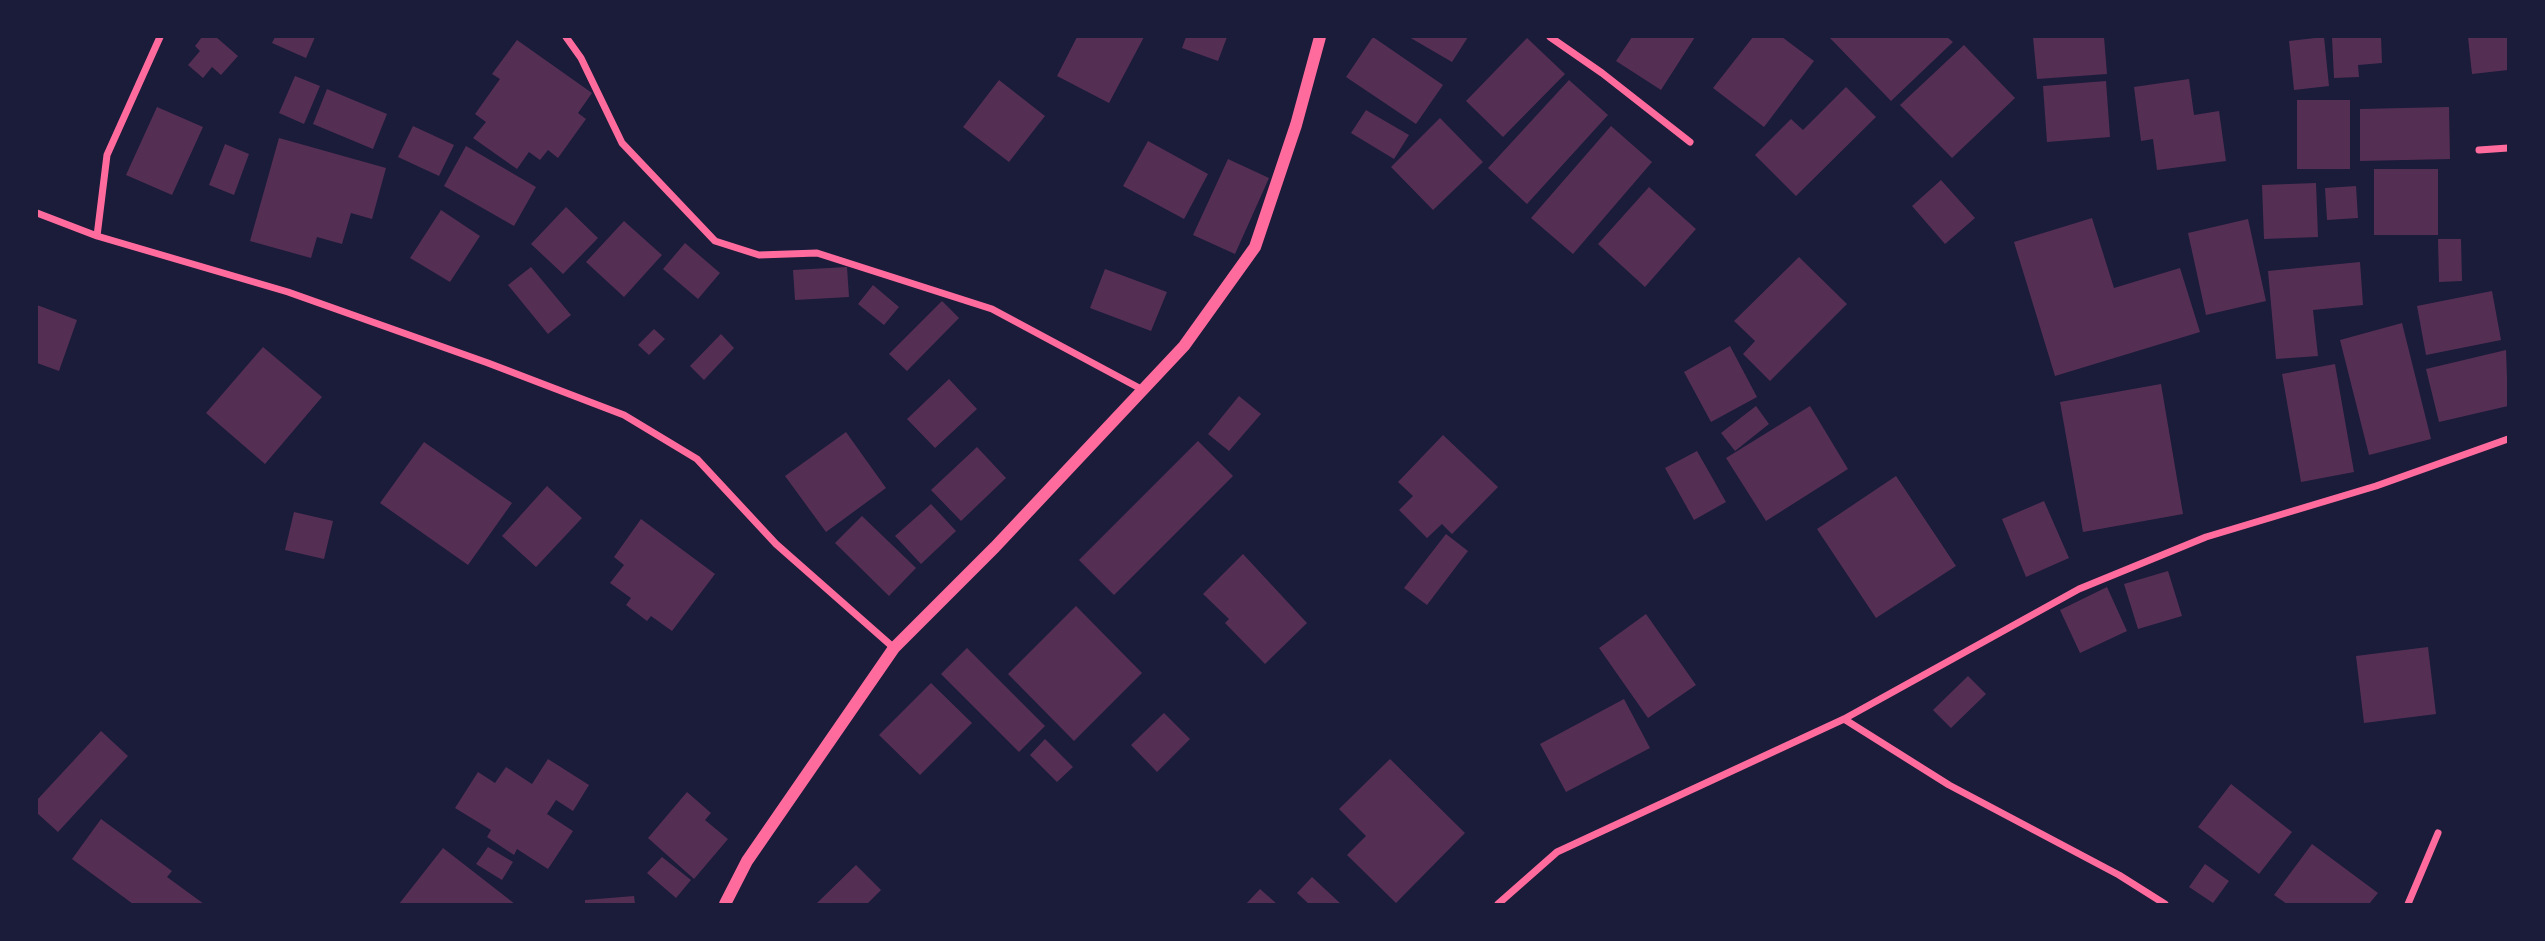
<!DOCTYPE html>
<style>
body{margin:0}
#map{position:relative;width:2545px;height:941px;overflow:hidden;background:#1b1b3a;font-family:"Noto Sans",sans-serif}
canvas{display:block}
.frame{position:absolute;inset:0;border:38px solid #1b1b3a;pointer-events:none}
</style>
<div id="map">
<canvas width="2545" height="941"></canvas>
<div class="frame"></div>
</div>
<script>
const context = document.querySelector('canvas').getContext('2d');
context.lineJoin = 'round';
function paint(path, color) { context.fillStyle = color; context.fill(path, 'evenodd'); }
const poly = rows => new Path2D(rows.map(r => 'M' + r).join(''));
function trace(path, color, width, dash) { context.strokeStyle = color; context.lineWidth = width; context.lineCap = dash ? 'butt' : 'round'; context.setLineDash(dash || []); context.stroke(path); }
paint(poly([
 [202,37,216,37,238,56,221,75,212,67,203,78,188,65,200,51,195,46],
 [275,37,315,37,306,58,272,43],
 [1077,37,1144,37,1109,103,1057,76],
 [1186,37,1227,37,1218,61,1182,48],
 [1373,37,1443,85,1416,124,1346,77],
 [1409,37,1468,37,1452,62],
 [1632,37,1695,37,1661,90,1616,61],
 [1753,37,1782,37,1814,61,1764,127,1713,88],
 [1832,37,1947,37,1953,42,1891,101,1830,38],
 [2033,37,2104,37,2107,74,2037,79],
 [2324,37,2329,86,2294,90,2289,41],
 [2332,37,2381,37,2382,63,2358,65,2359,77,2334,78],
 [2468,37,2508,37,2508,70,2472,74],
 [1527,38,1565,74,1503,137,1466,101],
 [517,40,592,93,578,113,586,119,558,158,548,150,540,160,529,152,517,169,473,138,486,122,475,114,500,79,492,74],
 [1964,45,2015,98,1952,158,1900,105],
 [295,76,320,86,304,124,279,113],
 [2189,79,2194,115,2219,111,2226,161,2157,170,2153,139,2141,141,2134,87],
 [999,80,1045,116,1009,162,963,127],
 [1569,80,1608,115,1527,204,1488,168],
 [2106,81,2110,137,2047,142,2043,86],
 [1846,87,1876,117,1796,196,1755,155,1791,119,1803,130],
 [327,89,387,114,373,149,313,124],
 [2297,100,2350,100,2350,169,2297,169],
 [157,107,203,127,172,195,126,175],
 [2449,107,2450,159,2360,161,2360,109],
 [1366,110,1409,135,1394,159,1351,133],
 [1440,118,1483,162,1433,210,1391,167],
 [413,126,454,145,439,176,398,157],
 [1611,126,1652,162,1573,254,1531,218],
 [279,138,386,168,372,219,351,213,342,244,317,237,311,258,250,241],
 [1148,141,1208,174,1184,219,1123,186],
 [225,144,249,154,234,195,209,185],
 [466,146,536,187,514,226,444,186],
 [1228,159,1269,178,1235,254,1193,235],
 [2374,169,2438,169,2438,235,2374,235],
 [1941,180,1975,218,1945,244,1912,206],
 [2316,183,2318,237,2264,239,2262,185],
 [2356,186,2358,218,2327,220,2325,188],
 [1649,187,1696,229,1645,287,1598,244],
 [566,207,598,238,563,274,531,244],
 [441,210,480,236,450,282,410,258],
 [2092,218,2114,288,2180,268,2200,332,2055,376,2014,242],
 [2248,219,2266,301,2206,315,2188,233],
 [624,221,662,255,624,297,586,262],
 [2438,239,2461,239,2462,281,2439,282],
 [685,243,720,273,698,299,663,269],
 [1799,257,1847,304,1770,381,1743,354,1755,341,1734,321],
 [2360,262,2363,305,2313,310,2318,356,2276,359,2268,271],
 [531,267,571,315,548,334,508,285],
 [847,267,849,297,795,300,793,270],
 [1105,269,1167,292,1151,331,1090,308],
 [873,285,899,307,884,325,858,304],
 [2492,291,2501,340,2426,355,2417,306],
 [942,301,959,318,907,371,889,354],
 [37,305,77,320,59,371,37,363],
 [2402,323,2431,439,2369,455,2340,340],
 [654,329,665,339,649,355,638,345],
 [721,334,734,348,704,380,690,366],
 [1730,346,1757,397,1711,422,1684,372],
 [263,347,322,397,265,464,206,413],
 [2506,350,2508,406,2439,422,2426,369],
 [2335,364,2354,472,2301,482,2282,374],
 [949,379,977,409,935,448,907,419],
 [2161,384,2183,514,2083,532,2060,402],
 [1239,396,1261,414,1229,451,1208,434],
 [1756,406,1769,424,1735,451,1721,433],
 [1810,406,1848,469,1766,521,1726,458],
 [846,432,886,488,826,532,785,476],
 [1443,435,1498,487,1452,534,1442,524,1427,538,1399,510,1413,496,1398,482],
 [1198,441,1233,476,1114,595,1079,560],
 [424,442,512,503,468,565,380,503],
 [977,447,1006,478,961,521,931,490],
 [1697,451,1726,502,1694,520,1665,468],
 [1896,476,1956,566,1876,618,1817,529],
 [547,486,582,518,536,567,502,536],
 [2044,501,2069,558,2026,577,2002,519],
 [931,504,956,531,921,564,895,536],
 [294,512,333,521,324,559,285,550],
 [862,516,916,568,889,596,835,543],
 [641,519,715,574,672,631,651,616,647,621,626,605,631,598,610,583,624,565,614,557],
 [1446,534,1468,551,1427,605,1404,588],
 [1243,554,1307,623,1265,664,1225,623,1229,619,1203,594],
 [2168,571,2182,616,2138,629,2124,584],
 [2107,587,2127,631,2080,653,2060,610],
 [1076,606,1142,673,1074,741,1008,674],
 [1646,614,1696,685,1648,718,1599,648],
 [2428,647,2436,714,2364,723,2356,656],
 [967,648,1045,726,1019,752,941,674],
 [1968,676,1986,694,1951,728,1933,710],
 [931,683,972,723,920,775,879,735],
 [1624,699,1650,748,1566,792,1540,744],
 [1164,713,1190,739,1157,772,1131,745],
 [101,731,128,756,58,832,37,813,37,800],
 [1045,739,1073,767,1057,782,1030,755],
 [548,759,589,785,573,811,556,800,547,814,573,831,548,869,517,849,514,855,487,837,491,830,455,808,478,772,495,783,506,767,532,784],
 [1390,759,1465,833,1396,903,1347,855,1366,836,1339,809],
 [2231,784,2292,832,2259,874,2198,827],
 [687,792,711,813,705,820,728,839,694,879,648,838],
 [101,819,172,871,167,877,204,904,133,904,72,859],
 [2312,844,2378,893,2369,904,2287,904,2274,895],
 [488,847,513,862,502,880,476,864],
 [443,848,515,904,399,904],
 [662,857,691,880,676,898,647,873],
 [2205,864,2229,881,2213,903,2189,887],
 [856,865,881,890,867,904,816,904],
 [1312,877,1341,904,1309,904,1297,893],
 [1260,889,1277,904,1246,904],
 [634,896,635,904,585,904,585,900]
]), '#542f53');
trace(poly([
 [566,37,581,58,622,143,715,241,759,255,817,253,992,309,1143,390],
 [1550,37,1602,73,1690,142],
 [2479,150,2508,148],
 [37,213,97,236,288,292,488,363,624,415,697,459,776,544,894,648],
 [97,236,107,155,160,37],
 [1844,719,1949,785,2119,875,2165,904],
 [1498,904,1557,852,1844,719,2079,589,2206,537,2376,486,2508,439],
 [2408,904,2438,833]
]), '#ff6b9d', 7);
trace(poly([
 [725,904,747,861,894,648,995,547,1184,346,1255,247,1296,125,1320,37]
]), '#ff6b9d', 12);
</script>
